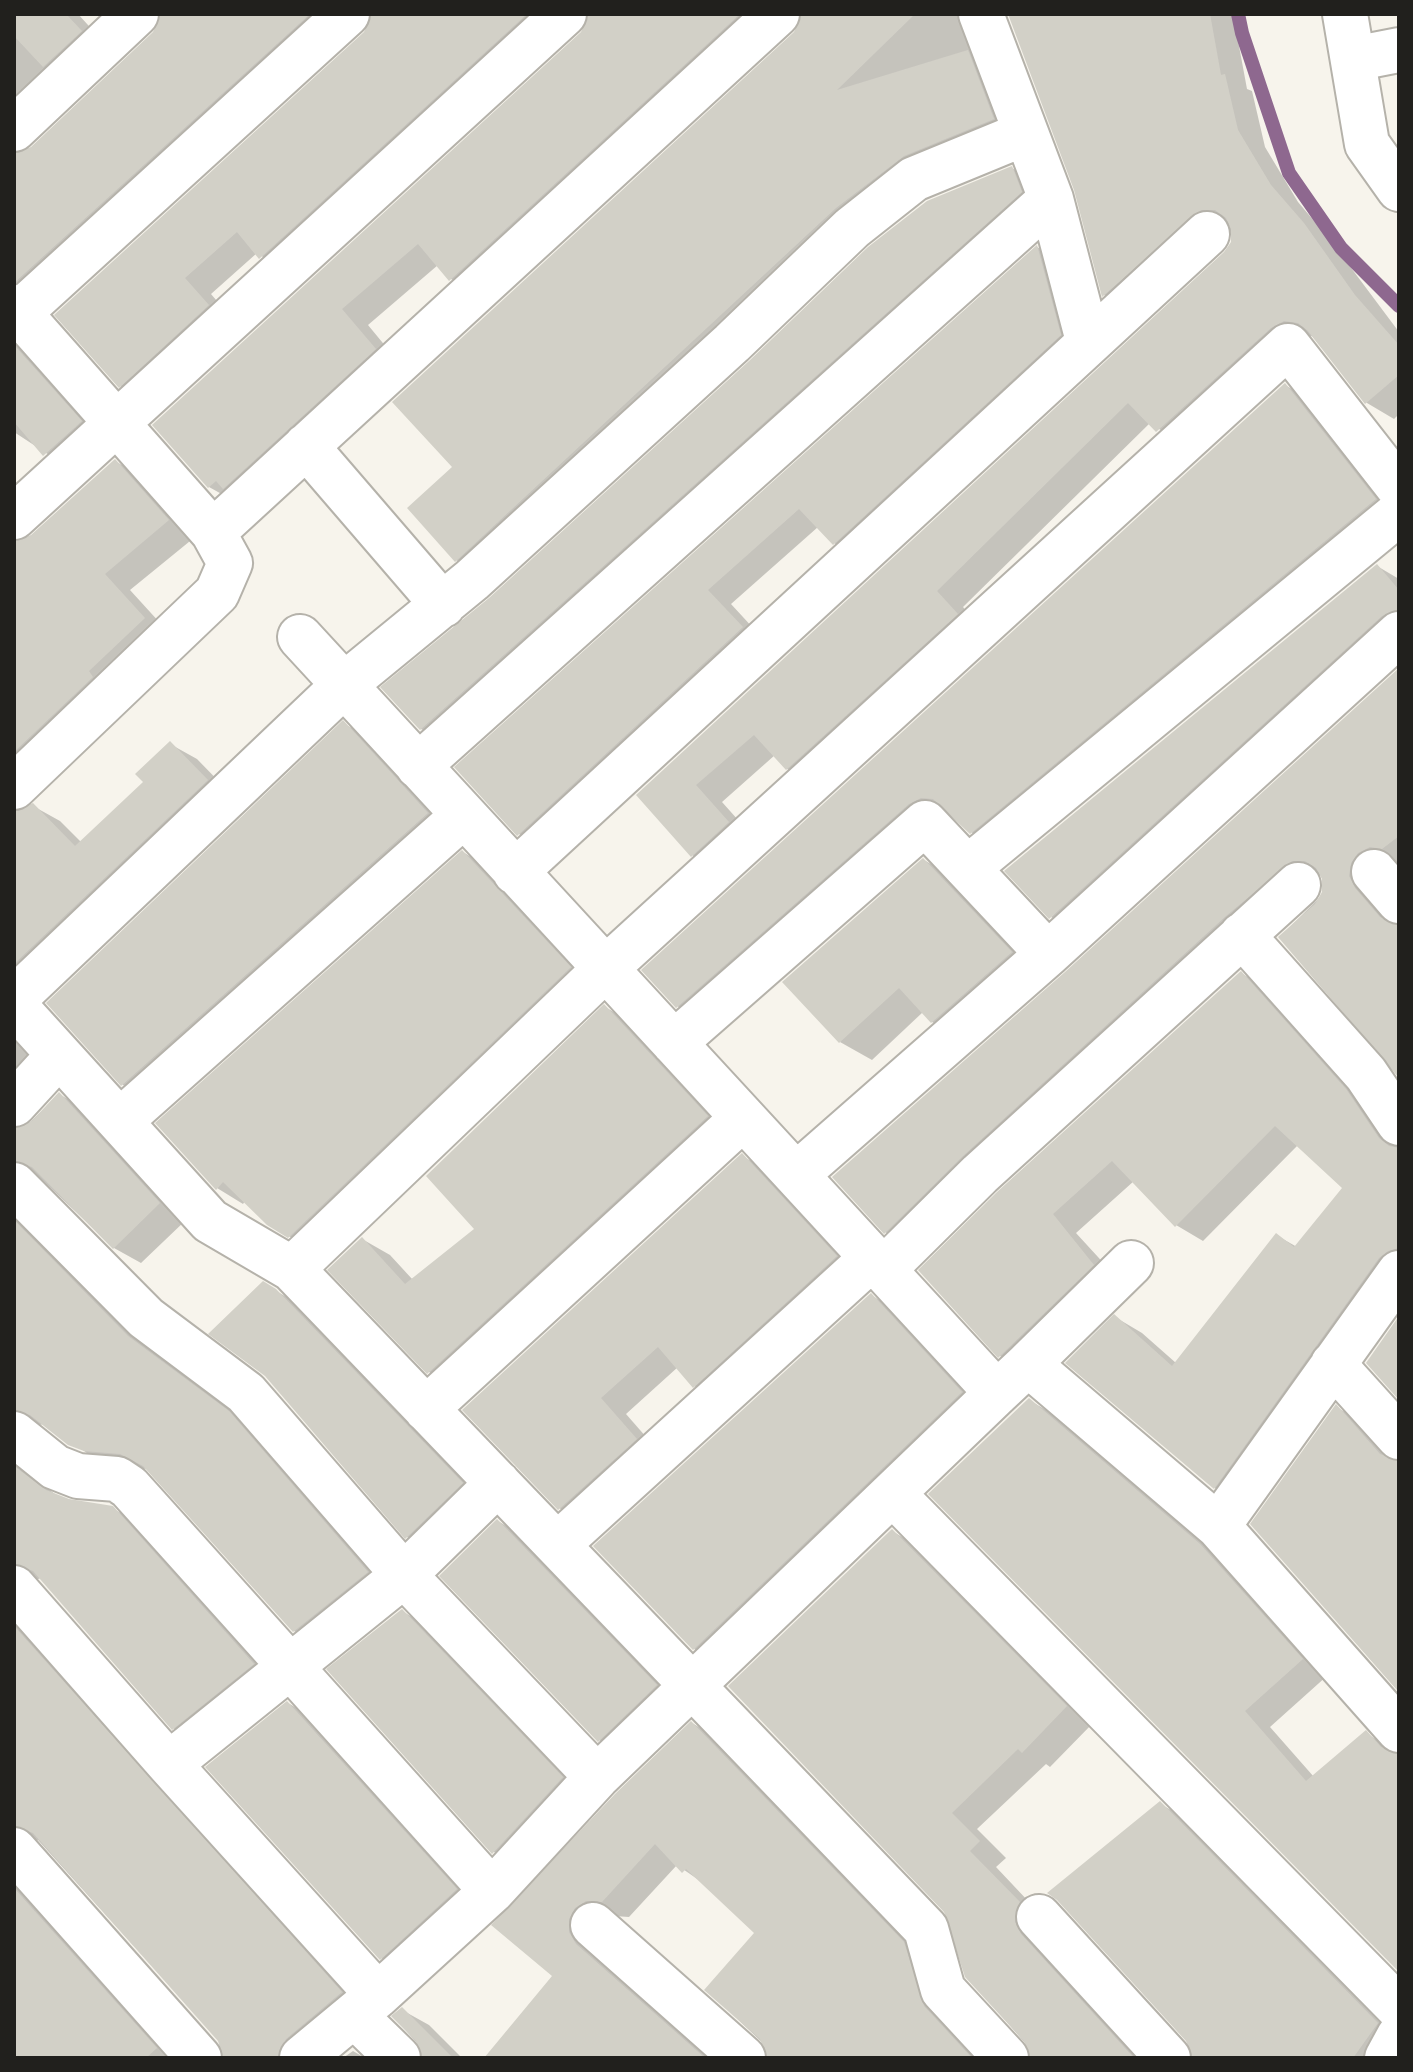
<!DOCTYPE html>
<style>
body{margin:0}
#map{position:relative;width:1413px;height:2072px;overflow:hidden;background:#f7f4ec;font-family:Spectral,serif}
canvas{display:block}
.frame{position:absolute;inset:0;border:16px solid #21201d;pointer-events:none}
</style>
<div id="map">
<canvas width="1413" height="2072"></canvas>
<div class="frame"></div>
</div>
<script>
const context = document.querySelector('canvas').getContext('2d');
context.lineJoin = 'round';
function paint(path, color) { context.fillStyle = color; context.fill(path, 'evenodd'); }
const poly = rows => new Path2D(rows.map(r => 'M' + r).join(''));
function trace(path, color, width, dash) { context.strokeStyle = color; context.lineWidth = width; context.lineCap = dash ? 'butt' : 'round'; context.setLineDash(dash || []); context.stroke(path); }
paint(poly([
 [14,14,78,14,108,47,17,139,18,155,32,149,155,33,162,14,354,14,25,303,107,438,72,470,14,432],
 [373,14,571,14,287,273,257,253,211,294,234,321,147,402,120,386,57,315,365,34],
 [590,14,784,14,478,295,451,279,438,265,368,325,401,365,236,502,209,487,154,425,582,34],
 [803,14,988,14,1020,134,932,171,483,576,456,560,455,467,795,34],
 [1010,14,1238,14,1234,19,1247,89,1252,91,1265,147,1298,202,1331,241,1399,332,1399,414,1394,419,1367,403,1312,336,1299,342,1185,446,1150,423,963,607,983,630,814,784,787,769,775,755,722,802,755,839,719,871,692,855,638,795,1225,254,1232,243,1229,224,1131,311,1104,295,1076,190],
 [1012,168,1037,183,447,744,421,729,383,688],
 [1037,247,1061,261,1084,349,858,557,834,543,818,527,731,604,766,642,542,848,519,834,457,767],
 [1285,385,1311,400,1399,512,997,848,971,832,948,813,935,819,704,1022,677,1006],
 [115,461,142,477,195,537,130,590,171,635,17,795,16,809,18,813,33,806,60,821,82,843,145,782,170,744,197,759,234,797,24,996,51,1071,16,1114,17,1128,23,1129,59,1094,86,1110,186,1220,141,1263,114,1248,37,1175,24,1182,23,1220,156,1354,256,1429,394,1588,321,1646,294,1631,148,1469,113,1466,97,1460,45,1424,32,1426,25,1471,60,1498,112,1508,140,1524,280,1680,200,1744,173,1728,41,1578,25,1584,368,2009,310,2058,225,2058,219,2040,38,1840,24,1847,177,2058,14,2058,14,543,32,537],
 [1377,566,1399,579,1399,639,1077,933,1051,917],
 [1399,671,1399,862,1384,869,1376,895,1399,924,1399,1075,1280,937,1323,894,1325,880,1320,875,1309,881,912,1248,885,1232,1066,974],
 [343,723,371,739,455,830,151,1101,123,1085,49,1003],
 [463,852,489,868,596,983,316,1252,268,1224,245,1201,243,1204,217,1188],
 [924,860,955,878,1042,971,964,1040,932,1022,923,1012,872,1060,840,1042],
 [1241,973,1268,989,1373,1107,1399,1145,1399,1283,1242,1503,1215,1488,1115,1317,1142,1333,1176,1363,1276,1235,1297,1247,1344,1188,1298,1145,1203,1241,1176,1225,1134,1181,1076,1233,1120,1281,1027,1372,1000,1356,921,1271],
 [605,1007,633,1023,735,1133,457,1389,429,1372,362,1239,390,1255,413,1280,477,1229],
 [742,1156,768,1170,861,1272,720,1401,694,1386,678,1367,626,1414,661,1454,585,1523,559,1508,465,1410],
 [264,1284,309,1310,494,1502,439,1556,407,1537],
 [871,1295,896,1310,986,1407,719,1663,694,1649],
 [1029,1400,1056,1416,1228,1562,1328,1675,1270,1727,1314,1777,1366,1733,1399,1754,1399,1970],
 [1336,1407,1363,1422,1399,1459,1399,1692,1252,1524],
 [498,1521,536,1544,694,1708,638,1762,599,1740],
 [892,1531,919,1547,1093,1723,1050,1767,1046,1764,977,1829,1006,1858,996,1867,1046,1920,1145,2058,1032,2058,1032,2051,967,1976],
 [402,1611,427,1626,586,1793,518,1867,494,1852],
 [288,1703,317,1720,485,1907,410,1975,381,1958],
 [692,1723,719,1739,930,1959,983,2058,769,2058,768,2048,707,1990,757,1932,706,1885,677,1865,629,1917,614,1916,712,2058,487,2058,554,1976,494,1925],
 [1160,1804,1188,1819,1399,2034,1394,2058,1194,2058],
 [402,2010,429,2025,462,2058,424,2058,424,2051,394,2017],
 [353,2051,365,2058,343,2058]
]), '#0003');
trace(poly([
 [1238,14,1242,33,1289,173,1341,248,1399,306]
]), '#8e688f', 14);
paint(poly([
 [14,14,66,14,82,31,43,67,14,36],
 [160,14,310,14,14,283,14,153,31,147,153,32],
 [371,14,527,14,259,259,237,232,185,278,209,305,119,388,54,315,364,32],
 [588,14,740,14,449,281,418,244,342,309,376,349,223,489,216,481,208,488,152,425,581,32],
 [801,14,915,14,837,90,968,50,994,119,904,156,836,208,455,562,407,508,452,467,392,402,794,32],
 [1008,14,1210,14,1221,75,1225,74,1238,130,1271,185,1304,223,1355,295,1399,345,1399,375,1365,404,1308,331,1298,323,1284,321,1271,328,1156,432,1128,403,937,591,958,614,786,770,754,735,696,785,729,822,691,857,636,795,1224,252,1231,242,1231,229,1226,218,1215,210,1201,210,1102,297,1074,190],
 [1012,166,1022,192,420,730,380,687,489,598,749,361,868,247,927,201],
 [1037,245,1061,335,833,545,799,509,708,590,743,627,517,836,454,767],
 [14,345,82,421,43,456,14,422],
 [1285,383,1376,499,970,834,933,799,921,798,909,804,676,1008,641,970],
 [115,459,169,520,105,574,145,618,89,671,93,677,14,752,14,541,31,535],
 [1377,564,1399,590,1399,610,1382,616,1049,919,1004,871],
 [1399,668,1399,836,1382,849,1370,847,1358,853,1351,863,1349,876,1355,888,1380,917,1399,925,1399,1078,1278,937,1315,904,1322,892,1322,879,1316,868,1305,861,1292,861,1226,916,963,1156,884,1234,832,1177,1065,972],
 [343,720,428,813,121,1086,46,1003],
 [170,741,208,780,14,964,14,811,33,803,75,846,143,782,135,774],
 [462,850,571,967,288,1238,267,1225,223,1182,216,1190,155,1123],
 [923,858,1012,952,931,1023,899,988,839,1043,782,982],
 [1241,971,1346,1089,1379,1138,1389,1146,1399,1148,1399,1248,1388,1251,1379,1258,1214,1489,1065,1363,1114,1314,1172,1366,1276,1233,1294,1247,1342,1188,1275,1126,1175,1227,1112,1161,1053,1214,1094,1265,998,1358,918,1270,997,1192],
 [604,1004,708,1116,427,1374,327,1270,362,1237,405,1284,474,1229,426,1176],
 [59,1092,160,1203,113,1249,32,1167,14,1161,14,1128,32,1121],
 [742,1153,837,1256,693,1388,658,1347,601,1398,637,1439,558,1510,462,1410],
 [14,1220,128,1336,229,1411,368,1572,293,1632,143,1466,120,1454,84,1451,68,1445,30,1415,14,1410],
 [263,1281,276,1289,463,1483,405,1539,265,1376,208,1334],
 [871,1293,962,1392,693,1650,593,1546],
 [1399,1316,1399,1400,1366,1363],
 [1029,1398,1200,1544,1303,1659,1245,1711,1306,1781,1366,1730,1381,1747,1399,1754,1399,1972,928,1494],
 [1336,1404,1380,1454,1399,1461,1399,1692,1250,1524],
 [14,1466,46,1490,69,1499,113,1506,254,1664,172,1730,33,1571,14,1564],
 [497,1519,657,1685,598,1742,439,1576],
 [892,1529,1067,1706,1022,1753,1018,1749,952,1813,980,1841,970,1851,1020,1902,1015,1922,1021,1934,1134,2058,1030,2058,1024,2041,965,1977,944,1912,728,1686],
 [402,1609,563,1777,492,1854,326,1669],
 [14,1626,342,1992,286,2039,278,2058,223,2058,218,2041,33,1833,14,1826],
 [287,1701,457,1889,380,1960,205,1767],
 [691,1721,904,1942,924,2006,972,2058,767,2058,760,2039,704,1990,754,1933,686,1869,682,1873,655,1844,602,1902,586,1901,575,1908,569,1919,569,1932,576,1944,705,2058,484,2058,552,1976,491,1925,615,1794],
 [1160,1801,1378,2023,1353,2058,1192,2058,1186,2041,1057,1900,1047,1893],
 [14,1888,157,2048,146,2058,14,2058],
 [402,2007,453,2058,422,2058,416,2041,391,2016]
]), '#d2d0c7');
const minor = poly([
 [981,14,1051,199,1088,341],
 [1345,14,1367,144,1399,189],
 [1353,59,1399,50],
 [14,129,136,14],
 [14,307,213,532,230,563,217,593,14,787],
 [19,313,347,14],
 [306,446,443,605],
 [14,517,564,14],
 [213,532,777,14],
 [300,637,997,1393,1028,1364,1218,1526,1399,1730],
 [418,766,1051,199],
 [969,867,1399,513],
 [515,872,1207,234],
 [1374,872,1399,901],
 [1242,935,1366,1074,1399,1123],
 [14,999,344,685,472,580,732,343,852,228,914,179,1026,133],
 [14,1005,210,1221,292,1269,926,1929,943,1990,1006,2058],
 [674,1043,925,823,1048,954],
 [14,1104,59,1055],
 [120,1121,463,816],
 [796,1175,1048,954,1399,634],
 [14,1185,146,1318,246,1393,404,1575,597,1777],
 [292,1269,605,969,1288,346,1399,488],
 [883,1270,980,1174,1298,885],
 [1028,1364,1131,1263],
 [1333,1364,1399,1437],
 [426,1409,743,1118],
 [14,1434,55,1467,78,1476,117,1479,129,1487,492,1891],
 [893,1494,1399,2008],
 [1218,1526,1399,1273],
 [557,1545,872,1258],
 [14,1588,169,1764],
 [14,1850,199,2058],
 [1039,1917,1168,2058],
 [593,1925,743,2058],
 [378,1995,169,1764,404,1575,498,1483],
 [354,2015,398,2058],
 [302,2058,378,1995,492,1891,597,1777,997,1393],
 [1387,2058,1399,2036]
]);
trace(minor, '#b5b2aa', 48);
trace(minor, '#fff', 44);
</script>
